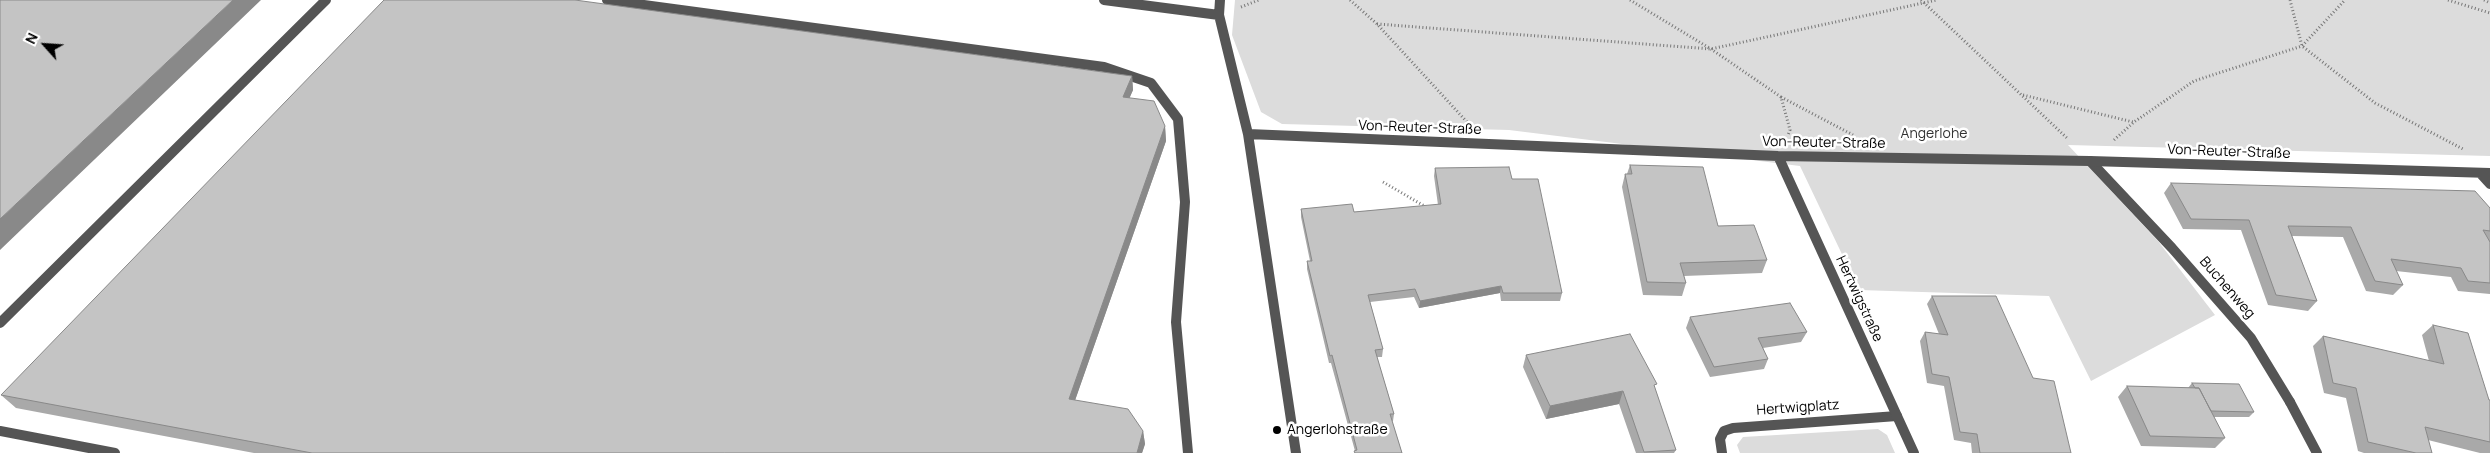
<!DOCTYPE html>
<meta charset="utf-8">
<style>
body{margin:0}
#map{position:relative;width:2490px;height:453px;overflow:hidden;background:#fff;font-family:Manrope,sans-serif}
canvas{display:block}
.north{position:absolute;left:20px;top:20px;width:50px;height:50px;-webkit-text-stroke:4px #fff;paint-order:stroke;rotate:296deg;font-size:14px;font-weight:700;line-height:20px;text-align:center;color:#000}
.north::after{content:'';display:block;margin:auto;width:18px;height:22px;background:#000;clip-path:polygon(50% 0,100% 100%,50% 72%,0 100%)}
</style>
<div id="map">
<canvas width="2490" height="453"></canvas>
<div class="north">N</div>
</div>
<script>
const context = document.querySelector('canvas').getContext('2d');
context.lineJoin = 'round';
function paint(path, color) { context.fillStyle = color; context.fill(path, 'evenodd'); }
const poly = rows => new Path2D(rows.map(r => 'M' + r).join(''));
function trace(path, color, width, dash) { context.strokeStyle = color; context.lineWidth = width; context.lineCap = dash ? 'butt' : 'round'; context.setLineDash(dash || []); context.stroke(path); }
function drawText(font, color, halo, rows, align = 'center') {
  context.font = font + ' Manrope,sans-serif'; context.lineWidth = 5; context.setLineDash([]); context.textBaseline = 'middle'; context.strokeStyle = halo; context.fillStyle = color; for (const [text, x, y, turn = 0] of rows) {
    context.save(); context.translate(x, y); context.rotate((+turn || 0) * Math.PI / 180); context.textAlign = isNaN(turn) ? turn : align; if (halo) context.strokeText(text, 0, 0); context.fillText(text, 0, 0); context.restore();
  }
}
paint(poly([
 [1235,0,2490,0,2490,156,2068,145,2158,241,2215,315,2091,381,2049,296,1859,290,1800,166,1509,130,1282,124,1261,112,1232,35],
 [1878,429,1887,435,1895,453,1740,453,1737,445,1743,437]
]), '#dcdcdc');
trace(poly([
 [1350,0,1377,24,1467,122],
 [1630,0,1711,49,1781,97,1790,130,1788,135],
 [1921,0,2068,139],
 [2290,0,2302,46,2375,103,2463,149],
 [2448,0,2490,13],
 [2484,0,2490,3],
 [1241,7,1259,0],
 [1377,24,1711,49,1937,0],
 [2023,95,2133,122],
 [1781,97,1853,135],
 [2114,140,2134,122,2194,81,2302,46,2345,0],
 [1383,182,1426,207]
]), '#777', 3, [1, 2.5]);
trace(poly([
 [607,0,1104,67,1151,83,1178,119,1185,202,1176,322,1188,453],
 [2090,161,2172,248,2251,338,2290,402],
 [0,323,326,0],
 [0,431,115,453],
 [1722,453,1720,439,1724,431,1733,428,1897,416]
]), '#555', 10);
trace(poly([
 [1104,0,1219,15],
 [1220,0,1219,15,1248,134,1296,453],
 [1248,134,1778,156,2090,161,2490,173],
 [1778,156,1914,453],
 [2480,173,2490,184],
 [2290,402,2317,453]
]), '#555', 10);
paint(poly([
 [1132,76,1133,90,1129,98,1165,126,1166,141,1075,400,1143,431,1145,444,1142,453,254,453,16,408,1,395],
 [1630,165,1767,260,1762,273,1684,276,1686,283,1682,296,1643,295,1622,187,1625,174,1627,174],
 [1435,168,1512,179,1562,293,1560,301,1501,301,1500,293,1419,308,1414,297,1370,302,1383,349,1382,357,1377,357,1394,414,1393,421,1392,421,1402,453,1354,453,1355,451,1331,363,1329,363,1307,269,1307,261,1310,261,1301,217,1301,209,1354,212,1438,205,1434,176],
 [2171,183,2490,208,2490,294,2458,291,2451,277,2396,271,2403,285,2393,295,2366,291,2343,237,2292,236,2317,301,2308,311,2268,305,2241,230,2183,229,2164,193],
 [1932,296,2033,378,2071,453,1972,453,1971,443,1954,440,1944,386,1927,383,1920,341,1925,332,1939,334,1927,304],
 [1690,317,1807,332,1801,342,1763,348,1768,359,1764,369,1710,377,1686,328],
 [2433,325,2489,400,2490,400,2490,453,2480,453,2428,440,2432,453,2364,453,2358,451,2346,398,2324,393,2313,346,2323,336,2429,361,2422,335],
 [1526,355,1655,389,1676,450,1674,453,1636,453,1619,404,1546,419,1523,367],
 [2192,383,2254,412,2249,417,2214,417,2225,438,2215,448,2141,446,2118,397,2127,386,2188,388]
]), '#a9a9a9');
paint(poly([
 [233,0,261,0,0,250,0,219],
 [1132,76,1133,90,1124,111,1123,97],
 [1165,126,1166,141,1071,412,1069,399],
 [1501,286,1500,293,1419,308,1420,301],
 [1623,391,1619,404,1546,419,1550,406],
 [1143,431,1145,444,1142,453,1137,453]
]), '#898989');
const building = poly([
 [0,0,233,0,0,219,0,0],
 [384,0,575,0,1132,76,1123,97,1154,101,1165,126,1069,399,1128,409,1143,431,1137,453,312,453,1,395,384,0],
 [1630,165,1703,167,1718,226,1754,225,1767,260,1680,263,1686,283,1647,282,1625,174,1632,174,1630,165],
 [1509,167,1512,179,1538,179,1562,293,1503,293,1501,286,1420,301,1415,289,1368,295,1383,349,1375,350,1394,414,1390,414,1402,453,1355,453,1354,451,1357,450,1332,355,1330,356,1307,261,1312,261,1301,209,1352,204,1354,212,1441,204,1435,168,1509,167],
 [2171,183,2475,191,2490,208,2490,231,2483,230,2490,242,2490,283,2468,281,2461,268,2391,259,2403,285,2375,281,2351,227,2288,226,2317,301,2276,295,2249,220,2191,219,2171,183],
 [1932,296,1996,296,2033,378,2054,381,2071,453,1980,453,1977,434,1960,432,1949,377,1932,374,1925,332,1948,335,1932,296],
 [1790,303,1807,332,1758,338,1768,359,1714,367,1690,317,1790,303],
 [2433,325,2468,333,2489,400,2490,400,2490,442,2425,427,2432,453,2416,453,2368,442,2356,388,2333,383,2323,336,2444,364,2433,325],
 [1630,334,1657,384,1654,385,1676,450,1644,452,1623,391,1550,406,1526,355,1630,334],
 [2192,383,2239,384,2254,412,2211,411,2199,388,2195,388,2192,383],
 [2127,386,2199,388,2225,438,2150,436,2127,386]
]);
paint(building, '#c4c4c4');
trace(building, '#898989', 1);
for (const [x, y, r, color] of [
 [1277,430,5,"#000"]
]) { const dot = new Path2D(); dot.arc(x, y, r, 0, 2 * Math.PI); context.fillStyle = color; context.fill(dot); trace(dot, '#fff', 2); }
drawText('14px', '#000', '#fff', [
 ["Von-Reuter-Straße",1420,128,2],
 ["Von-Reuter-Straße",1824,143,1],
 ["Von-Reuter-Straße",2229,152,2],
 ["Buchenweg",2227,288,49],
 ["Hertwigstraße",1859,299,65],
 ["Hertwigplatz",1798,408,-4]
]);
drawText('14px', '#333', '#fff', [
 ["Angerlohe",1934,134]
]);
drawText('14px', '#000', '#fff', [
 ["Angerlohstraße",1287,430]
], 'left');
</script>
